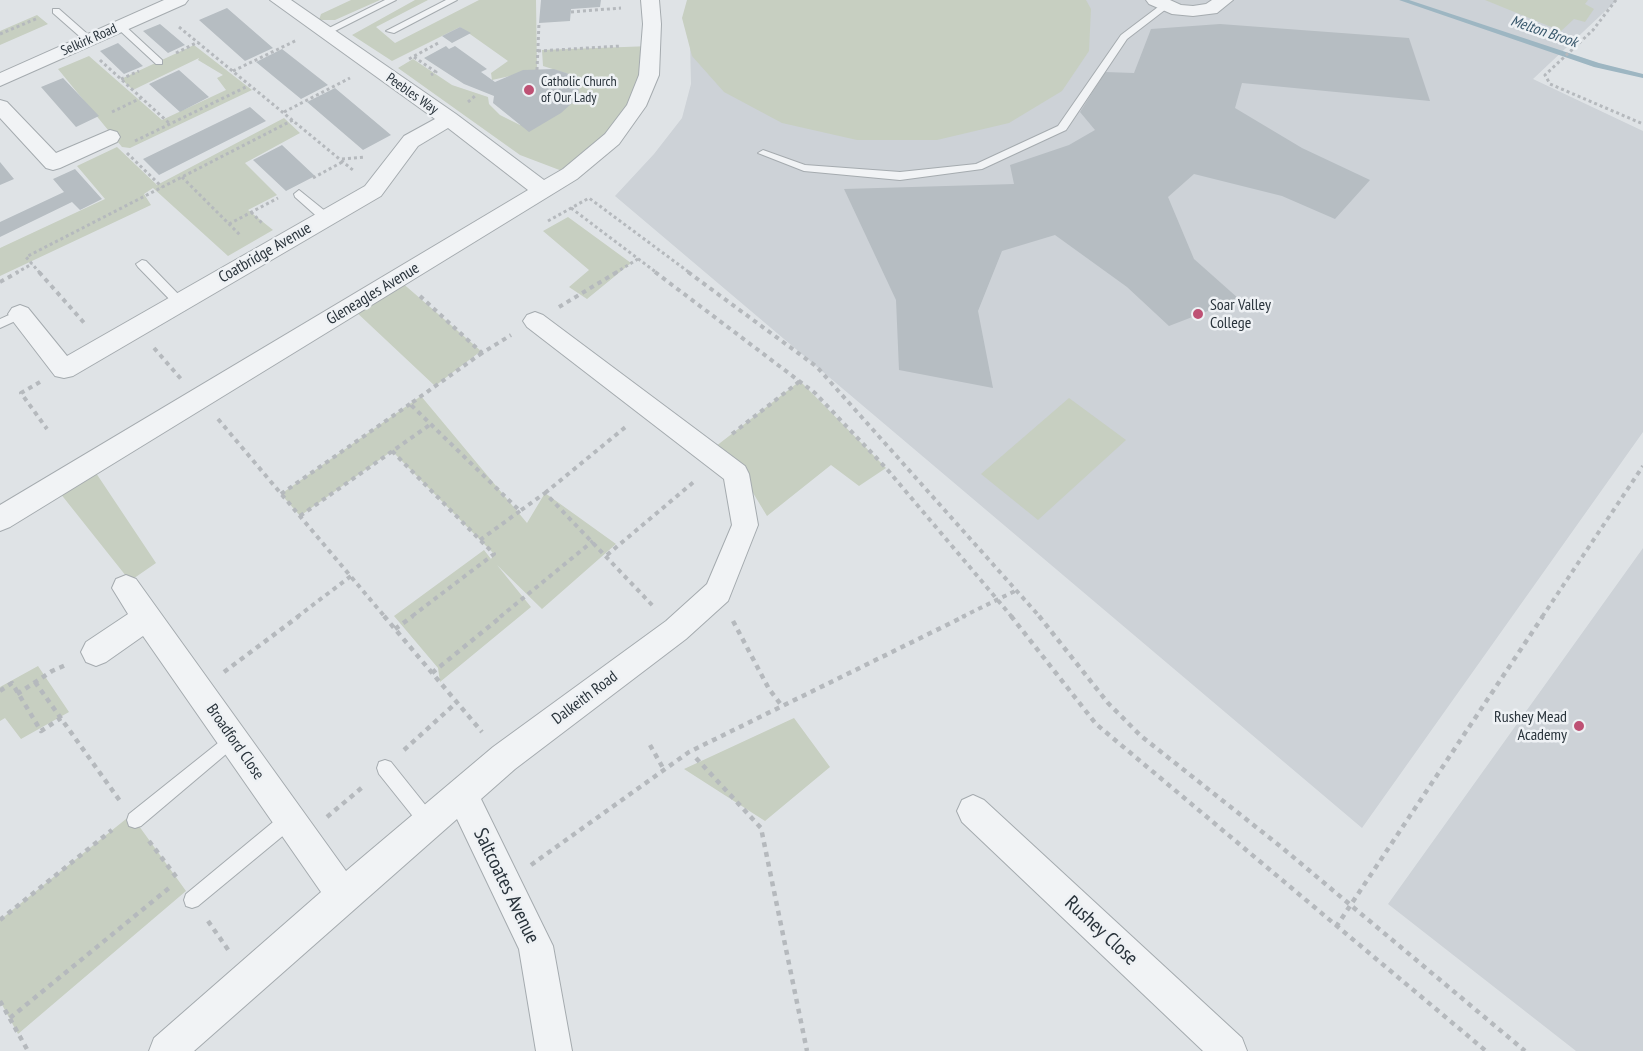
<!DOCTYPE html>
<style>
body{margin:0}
canvas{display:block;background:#dfe3e6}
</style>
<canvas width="1643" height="1051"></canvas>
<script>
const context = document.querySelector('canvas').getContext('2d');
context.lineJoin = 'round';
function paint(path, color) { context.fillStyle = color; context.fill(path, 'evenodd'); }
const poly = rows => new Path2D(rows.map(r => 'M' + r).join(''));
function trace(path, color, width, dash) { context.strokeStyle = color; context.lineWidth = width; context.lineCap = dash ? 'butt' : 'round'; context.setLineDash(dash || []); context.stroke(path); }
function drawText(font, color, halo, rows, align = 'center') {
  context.font = font + ' "PT Sans Narrow",sans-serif'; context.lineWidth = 5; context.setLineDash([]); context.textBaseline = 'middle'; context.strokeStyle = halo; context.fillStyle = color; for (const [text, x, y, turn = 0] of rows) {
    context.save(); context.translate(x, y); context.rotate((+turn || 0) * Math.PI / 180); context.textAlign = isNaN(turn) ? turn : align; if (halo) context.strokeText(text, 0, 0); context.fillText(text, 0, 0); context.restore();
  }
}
paint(poly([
 [689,0,1617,0,1533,79,1643,131,1643,432,1362,828,615,196,654,154,682,118,691,84],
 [1643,548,1643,1051,1576,1051,1388,904]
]), '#cdd2d7');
paint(poly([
 [351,0,380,0,335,20,319,20,321,14],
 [415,0,428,0,376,27,395,43,479,0,536,0,537,70,492,80,491,73,508,61,460,27,392,61,352,35],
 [687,0,1086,0,1091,9,1089,51,1062,91,1009,123,937,140,857,140,782,123,724,92,692,56,682,18],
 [1485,0,1588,0,1585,4,1594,9,1585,22,1574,19,1561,31],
 [37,15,48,24,0,45,0,31],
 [194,45,252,90,130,148,122,147,58,69,89,56,162,120,226,90,217,78,223,75,198,60,199,58,133,90,121,79],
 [651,46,636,106,570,174,520,155,398,68,413,59,452,85,488,97,489,104,500,115,520,125,579,97,578,77,543,66,542,50],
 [284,118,300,133,245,163,277,195,248,210,273,230,228,256,153,188,144,194,151,205,0,276,0,248,105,199,77,166,117,147,157,185],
 [568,217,631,263,587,299,569,287,589,270,543,231],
 [400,281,481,351,435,386,353,309],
 [800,381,886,468,859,486,831,465,767,516,747,483,711,450],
 [421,396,527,523,545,493,616,544,542,609,497,565,531,607,440,682,438,668,394,616,484,550,491,559,494,554,392,451,300,516,281,494],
 [1069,398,1126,440,1038,520,981,474],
 [92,467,156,563,130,581,56,488],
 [38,666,69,712,21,739,5,718,0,721,0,687],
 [794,718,830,767,765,821,684,769],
 [131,815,186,891,18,1034,0,1001,0,920]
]), '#c7cfc1');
paint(poly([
 [1399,0,1409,0,1599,63,1643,74,1643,78,1594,67,1399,0]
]), '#9db6c2');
paint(poly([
 [541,0,601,0,600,7,571,9,570,21,539,23],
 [227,8,273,48,245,61,199,20],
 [160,24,185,45,168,53,143,31],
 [1220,24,1409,38,1430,101,1242,83,1235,108,1302,148,1370,180,1335,219,1282,196,1194,174,1168,197,1194,259,1239,299,1169,326,1127,287,1055,235,1002,251,978,311,993,388,899,370,896,300,844,189,1014,184,1010,165,1069,145,1095,130,1080,112,1105,72,1134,73,1151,29],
 [460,27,471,33,452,43,442,36],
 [118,43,143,66,124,74,100,51],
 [446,46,449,49,455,46,487,69,481,72,495,82,523,70,554,69,578,77,579,97,561,113,529,132,493,103,494,96,464,84,424,58],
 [282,49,328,85,301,99,256,62],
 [179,70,209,97,180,112,149,84],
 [63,78,99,116,76,127,41,87],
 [335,88,391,135,363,150,307,102],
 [250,107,266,121,159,175,143,159],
 [282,145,315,176,286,191,253,160],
 [0,162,14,179,0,185],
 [75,169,102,199,80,210,72,202,0,237,0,222,64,192,53,179]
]), '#b6bdc2');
const lane = poly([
 [385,0,396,0,327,35,319,33,385,0],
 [446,0,457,0,394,33,386,31,446,0],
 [1162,4,1170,6,1127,39,1066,130,982,169,900,180,804,171,758,153,763,150,805,165,900,172,976,164,1058,126,1121,35,1162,4],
 [53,9,59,9,92,38,92,42,86,42,53,13,53,9],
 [117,24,123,24,162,60,162,64,156,64,117,28,117,24],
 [299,190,330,215,330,221,322,221,295,197,294,194,299,190],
 [142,260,146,261,183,299,185,302,183,305,175,305,138,267,136,264,142,260],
 [20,310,26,314,24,317,0,328,0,319,20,310],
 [233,731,238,734,241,739,238,744,141,826,135,828,129,826,127,820,129,814,233,731],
 [385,760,391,762,435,817,437,823,435,829,429,831,423,829,379,774,377,768,379,762,385,760],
 [290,811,296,813,298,819,296,825,198,906,192,908,186,906,184,900,186,894,284,813,290,811]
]);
const street = poly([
 [164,0,188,0,185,4,0,86,0,73,164,0],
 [270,0,291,0,456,114,544,180,563,169,605,134,627,105,639,75,643,24,641,0,659,0,661,24,659,75,646,106,619,144,577,179,10,527,0,531,0,505,528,190,448,128,418,146,381,196,73,376,64,378,55,376,12,320,8,314,12,308,20,305,28,308,67,356,365,186,404,136,435,119,270,0],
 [1146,0,1170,0,1181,5,1193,6,1206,4,1212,0,1233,0,1217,13,1193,16,1172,14,1149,4,1146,0],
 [0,100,7,102,56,153,110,130,117,132,120,137,117,142,60,168,53,170,46,168,0,118,0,100],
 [535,312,543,315,745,466,749,474,758,525,728,601,686,639,515,769,481,799,553,946,572,1051,536,1051,519,949,457,819,194,1051,149,1051,154,1038,321,892,143,636,106,662,96,666,86,662,81,652,86,642,128,614,112,588,116,579,126,575,136,579,346,871,493,747,666,621,707,584,732,525,724,479,527,327,523,321,527,315,535,312],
 [973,795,984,800,1242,1038,1247,1051,1203,1051,962,822,957,811,962,800,973,795]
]);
trace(lane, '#a5abaf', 2);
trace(street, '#a5abaf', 2);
trace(poly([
 [1616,0,1593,30,1545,75,1550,84,1643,124],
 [571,12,621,8],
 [179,27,354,171],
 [0,34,38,18],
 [538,51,621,46],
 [176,53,198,42],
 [414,57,436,72,431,75],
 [409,59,440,42],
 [100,60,170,124],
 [537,70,539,23],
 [233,71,297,40],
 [121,79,139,71],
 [468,102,476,95],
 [112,112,141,98],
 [284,112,350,78],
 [135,141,250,85],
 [127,153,162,187],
 [342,159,365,157],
 [182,177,241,236],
 [313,178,344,161],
 [571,208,657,273],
 [251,212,262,223],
 [548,221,589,198,690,273],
 [229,224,278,198],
 [16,273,32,264],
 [40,273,26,257,293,120],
 [615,273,638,259]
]), '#b5b9bd', 3, [3, 3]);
trace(poly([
 [39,272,86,325],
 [655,272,815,393,886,468,1012,617],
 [688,272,817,367,1040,617],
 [0,282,18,272],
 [420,296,482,353,511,335],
 [559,307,617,272],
 [154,348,181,379],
 [482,353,410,404,520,511,545,493,655,608],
 [40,382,21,393,47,429],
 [218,419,385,617],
 [732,434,800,381],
 [392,451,494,554,411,617],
 [545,493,628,425],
 [281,494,410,404],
 [300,516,431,424],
 [480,540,520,511],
 [607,555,696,480],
 [297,617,351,576],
 [500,617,593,541],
 [962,617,1017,590],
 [1542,617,1643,466]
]), '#b5b9bd', 4, [4.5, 4.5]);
trace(poly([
 [384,616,482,732],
 [1011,616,1096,724,1486,1051],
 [1039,616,1108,703,1141,736,1280,846,1525,1051],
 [733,621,769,689,782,706],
 [395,629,413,616],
 [224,672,299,616],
 [432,673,502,616],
 [35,682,120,801],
 [0,691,12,683,41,731,61,718],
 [17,694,52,671,68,664],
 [650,745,663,768],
 [404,750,457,702],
 [696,758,761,828,807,1051],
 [327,817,365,785],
 [149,841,177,878],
 [531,865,689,752,965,616],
 [0,920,112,830],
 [208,921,229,951],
 [1336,927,1543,616],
 [0,1001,28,1051],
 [10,1018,169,888]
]), '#b5b9bd', 4.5, [5, 5]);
paint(lane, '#f1f3f5');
paint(street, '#f1f3f5');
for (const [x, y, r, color] of [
 [529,90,6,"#be5174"],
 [1198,314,6,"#be5174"],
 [1579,726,6,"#be5174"]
]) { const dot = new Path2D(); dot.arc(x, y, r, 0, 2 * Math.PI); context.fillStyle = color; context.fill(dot); trace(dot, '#eef1f4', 2); }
drawText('14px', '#29333b', '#eef1f4', [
 ["Selkirk Road",89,40,-24],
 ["Peebles Way",412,94,35]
]);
drawText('14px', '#29333b', '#eef1f4', [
 ["Catholic Church",541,82],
 ["of Our Lady",541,98]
], 'left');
drawText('italic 15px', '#38576b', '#eef1f4', [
 ["Melton Brook",1544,32,19]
]);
drawText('16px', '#29333b', '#eef1f4', [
 ["Coatbridge Avenue",265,253,-30],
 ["Gleneagles Avenue",373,294,-31],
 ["Dalkeith Road",585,698,-37],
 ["Broadford Close",235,742,55]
]);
drawText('16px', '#29333b', '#eef1f4', [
 ["Soar Valley",1210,305],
 ["College",1210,323],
 ["Rushey Mead",1567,717,"right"],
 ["Academy",1567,735,"right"]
], 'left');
drawText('20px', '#29333b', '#eef1f4', [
 ["Saltcoates Avenue",506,886,64],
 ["Rushey Close",1101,931,43]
]);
</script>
